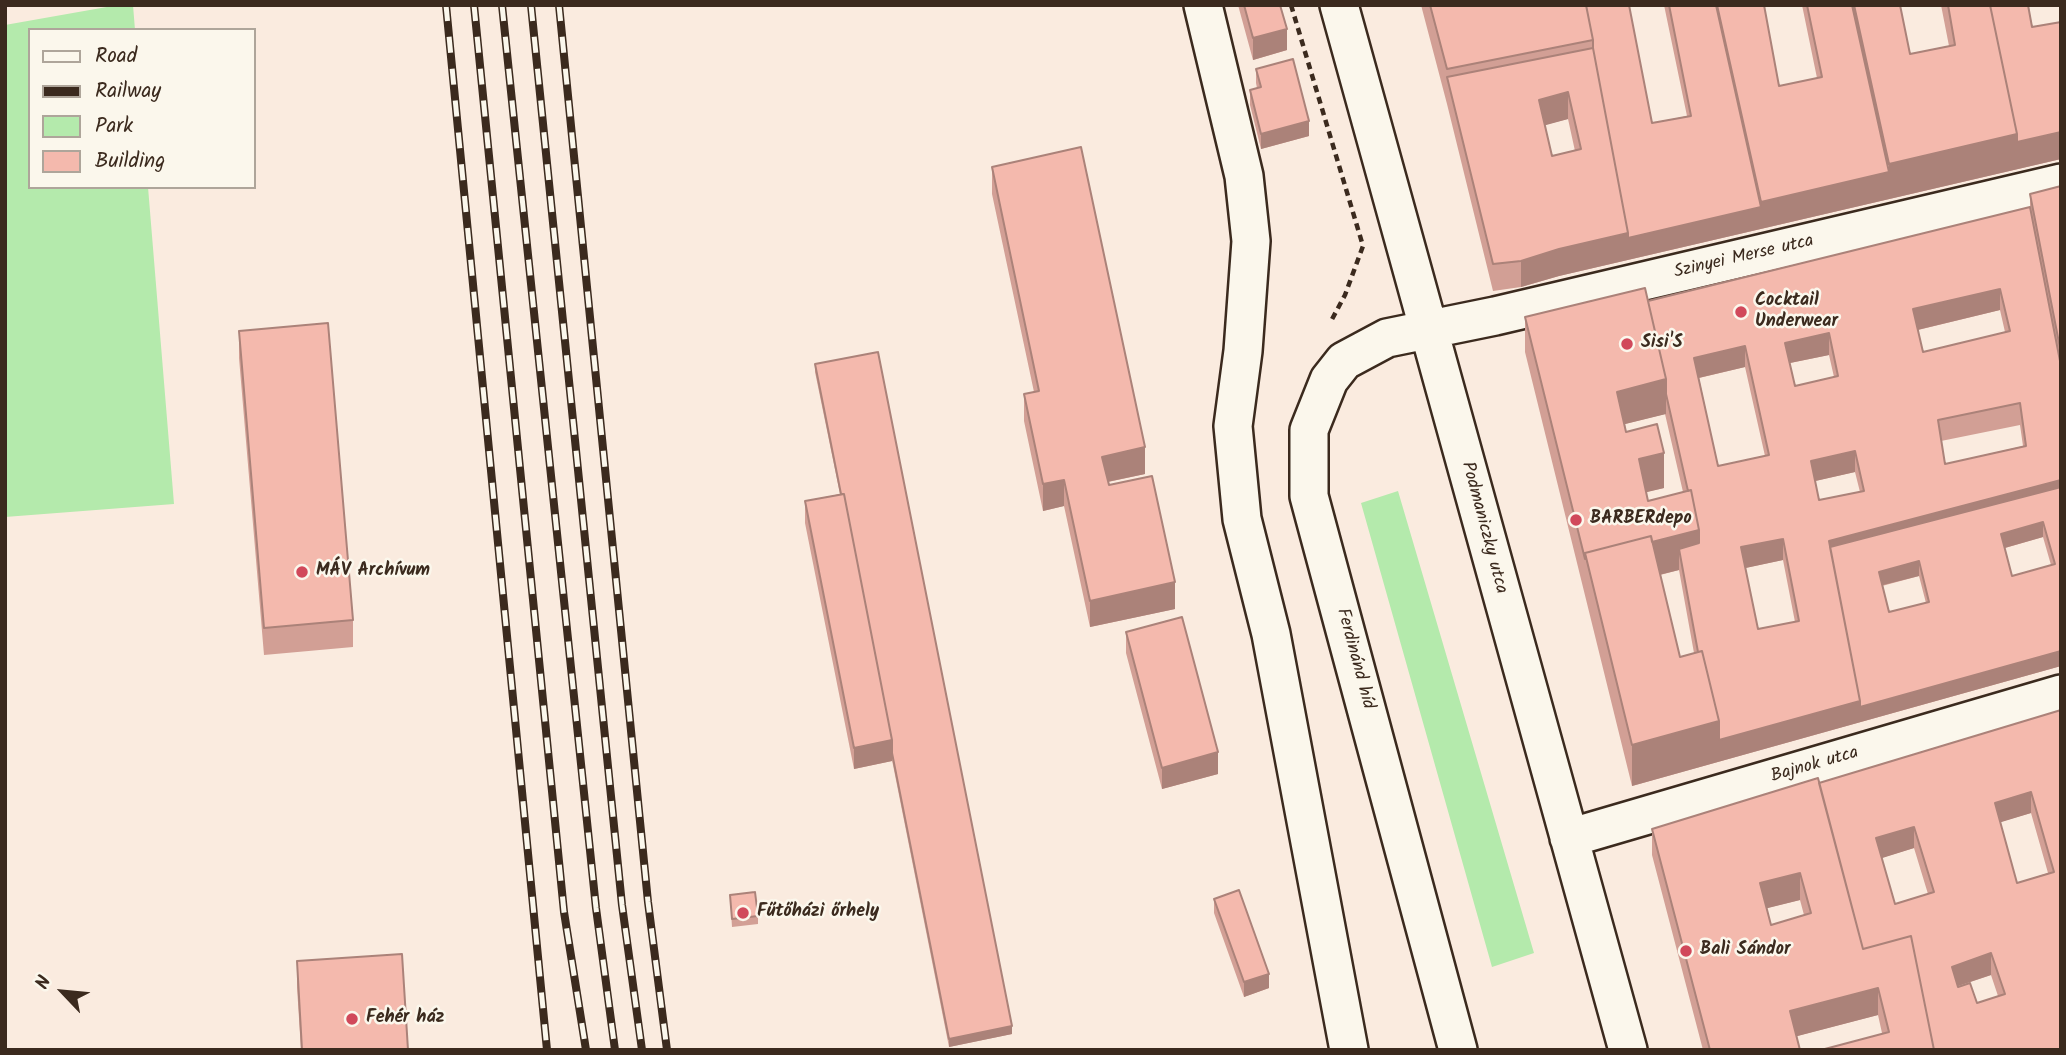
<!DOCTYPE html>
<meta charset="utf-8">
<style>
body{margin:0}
#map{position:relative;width:2066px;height:1055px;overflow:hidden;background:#faebdf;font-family:Kalam,sans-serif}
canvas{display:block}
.frame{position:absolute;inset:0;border:7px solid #3b2a1e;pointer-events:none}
.legend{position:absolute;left:28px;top:28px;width:228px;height:161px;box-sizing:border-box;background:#fbf7ec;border:2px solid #aea59a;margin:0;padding:9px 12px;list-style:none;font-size:21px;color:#3b2a1e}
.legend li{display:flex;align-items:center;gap:14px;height:35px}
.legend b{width:35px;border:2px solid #aea59a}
.north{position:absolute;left:28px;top:957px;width:70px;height:70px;-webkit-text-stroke:5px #fbf7ec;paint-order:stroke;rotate:296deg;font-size:19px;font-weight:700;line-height:28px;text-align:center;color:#3b2a1e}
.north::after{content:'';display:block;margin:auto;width:24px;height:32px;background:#3b2a1e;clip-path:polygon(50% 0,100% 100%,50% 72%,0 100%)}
</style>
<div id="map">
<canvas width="2066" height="1055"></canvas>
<div class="frame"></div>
<ul class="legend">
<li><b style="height:9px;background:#fbf7ec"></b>Road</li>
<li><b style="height:9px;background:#3b2a1e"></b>Railway</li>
<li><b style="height:19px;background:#b4eaac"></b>Park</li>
<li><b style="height:19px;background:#f4b9ad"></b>Building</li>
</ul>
<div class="north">N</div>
</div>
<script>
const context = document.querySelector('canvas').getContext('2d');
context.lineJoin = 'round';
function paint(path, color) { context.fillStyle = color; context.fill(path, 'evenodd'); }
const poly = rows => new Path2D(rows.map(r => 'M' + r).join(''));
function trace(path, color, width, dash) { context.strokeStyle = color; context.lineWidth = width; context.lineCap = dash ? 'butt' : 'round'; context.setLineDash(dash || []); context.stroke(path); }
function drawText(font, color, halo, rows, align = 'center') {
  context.font = font + ' Kalam,sans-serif'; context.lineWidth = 5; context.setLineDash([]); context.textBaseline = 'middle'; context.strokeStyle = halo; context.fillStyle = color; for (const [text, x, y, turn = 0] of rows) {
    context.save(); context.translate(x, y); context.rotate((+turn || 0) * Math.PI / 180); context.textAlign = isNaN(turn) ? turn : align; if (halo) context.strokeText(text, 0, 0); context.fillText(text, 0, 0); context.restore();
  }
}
paint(poly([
 [118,5,133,5,135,30,30,30,30,187,148,187,174,504,5,517,5,25],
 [1398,491,1534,953,1492,967,1361,503]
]), '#b4eaac');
const minor = poly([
 [1203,5,1244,176,1251,241,1243,351,1233,426,1242,519,1271,634,1349,1050],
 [1339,5,1628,1050],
 [1569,838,2061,694],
 [1458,1050,1309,496,1309,430,1329,380,1344,361,1387,338,1495,316,2061,183]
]);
trace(minor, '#3b2a1e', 42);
trace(poly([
 [1291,5,1363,246,1345,295,1330,323]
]), '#3b2a1e', 4.5, [7, 5]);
trace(minor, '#fbf7ec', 37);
const rail = poly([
 [446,5,547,1050],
 [474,5,564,912,586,1050],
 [502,5,596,908,615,1050],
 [531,5,622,905,642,1050],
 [559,5,648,902,667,1050]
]);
trace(rail, '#3b2a1e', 8);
trace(rail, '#fbf7ec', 5, [16]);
paint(poly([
 [1238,5,1280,5,1287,50,1253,60],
 [1421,5,1629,5,1652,123,1687,116,1664,5,1764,5,1779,86,1817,78,1802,5,1900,5,1910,54,1949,46,1941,5,2028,5,2061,159,1559,276,1521,287,1493,291,1447,104],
 [1568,119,1575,151,1552,156,1544,125],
 [1256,69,1309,136,1261,149,1250,105,1250,90,1257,88,1256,83],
 [992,167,1145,474,1108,482,1109,485,1175,609,1090,627,1064,506,1043,511,1024,421,1024,394,1034,392,992,194],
 [2061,186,2061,666,1632,786,1525,352,1525,317,1648,301,2030,207,2030,194],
 [2000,310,2005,332,1923,352,1918,330],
 [1829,355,1834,377,1795,386,1790,363],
 [1745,367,1765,456,1718,466,1699,378],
 [1665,414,1683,492,1648,501,1646,492,1664,488,1626,432,1625,424],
 [2020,425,2023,446,1945,464,1941,441],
 [1855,472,1860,492,1819,500,1815,481],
 [2043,537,2051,565,2012,576,2005,548],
 [1783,560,1795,622,1758,629,1745,568],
 [1679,570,1694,653,1680,657,1660,575],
 [1919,576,1926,603,1889,612,1882,586],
 [239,331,353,620,353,647,264,655,239,358],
 [815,364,1012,1034,949,1047,892,760,892,761,854,769,805,523,805,501,840,494,815,372],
 [1126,632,1218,774,1162,789,1126,653],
 [2061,710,2061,1050,1882,1033,1878,1015,1797,1036,1800,1050,1703,1050,1652,855,1652,829,1819,783],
 [2031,813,2048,873,2017,883,2000,822],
 [1914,848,1928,894,1895,904,1881,858],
 [1800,900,1804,915,1771,925,1767,908],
 [1991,975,1998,996,1977,1003,1958,987,1958,986],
 [730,895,758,916,758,924,732,927],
 [1214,899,1269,988,1244,997,1214,913],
 [297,961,408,1050,301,1050,297,987]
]), '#d29f95');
paint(poly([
 [1287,29,1287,50,1253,60,1253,38],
 [1568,92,1568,119,1539,127,1539,100],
 [1309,121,1309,136,1261,149,1261,134],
 [2061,132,2061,159,1559,276,1521,287,1521,261,1559,249,1628,233,1761,207,1761,202,1889,172,1889,164,2017,134],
 [2000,289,2000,310,1913,331,1913,309],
 [1829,333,1829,355,1785,364,1785,343],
 [1745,346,1745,367,1694,379,1694,358],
 [1666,379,1666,414,1617,426,1617,392],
 [1145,447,1145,474,1102,483,1102,457],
 [1855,451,1855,472,1811,482,1811,461],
 [1664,453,1664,488,1639,494,1639,459],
 [1064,480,1064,506,1043,511,1043,484],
 [2061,480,2061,502,1831,562,1829,541],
 [2043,522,2043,537,2001,549,2001,534],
 [1699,530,1699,565,1679,549,1679,570,1594,591,1586,559],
 [1783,539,1783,560,1741,569,1741,547],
 [1919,561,1919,576,1879,586,1879,572],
 [1175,582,1175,609,1090,627,1090,601],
 [2061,651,2061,666,1632,786,1632,745,1719,721,1860,701],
 [892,740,892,761,854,769,854,748],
 [1218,752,1218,774,1162,789,1162,768],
 [2031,792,2031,813,1995,824,1995,803],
 [1914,827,1914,848,1876,860,1876,838],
 [1800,873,1800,900,1760,910,1760,883],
 [1991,953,1991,975,1952,988,1952,967],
 [1269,974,1269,988,1244,997,1244,982],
 [1878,988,1878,1015,1790,1038,1790,1011],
 [1012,1026,1012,1034,949,1047,949,1039]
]), '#ab8279');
const building = poly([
 [1244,5,1280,5,1287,29,1253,38,1244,5],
 [1430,5,1586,5,1593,40,1447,69,1430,5],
 [1586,5,1629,5,1652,123,1691,116,1669,5,1716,5,1761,207,1628,238,1628,233,1593,48,1593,40,1586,5],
 [1717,5,1764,5,1779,86,1822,77,1807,5,1852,5,1889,172,1761,202,1717,5],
 [1854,5,1900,5,1910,54,1955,45,1948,5,1990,5,2017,134,1889,164,1854,5],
 [1990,5,2028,5,2032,27,2061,22,2061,132,2017,142,2017,134,1990,5],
 [1593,48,1628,233,1559,249,1521,261,1493,264,1447,77,1593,48],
 [1568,92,1581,149,1552,156,1539,100,1568,92],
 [1293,59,1309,121,1261,134,1250,90,1261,87,1256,69,1293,59],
 [1081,147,1145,447,1102,457,1109,485,1152,476,1175,582,1090,601,1064,480,1043,484,1024,394,1039,391,992,167,1081,147],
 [2061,186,2061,353,2030,194,2061,186],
 [2030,207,2061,366,2061,480,1829,541,1860,701,1719,740,1719,721,1702,651,1698,652,1679,549,1699,543,1699,530,1691,490,1688,491,1666,394,1666,379,1648,301,2030,207],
 [2000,289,2010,331,1923,352,1913,309,2000,289],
 [1829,333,1838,376,1795,386,1785,343,1829,333],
 [1745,346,1769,455,1718,466,1694,358,1745,346],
 [2020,403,2026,446,1945,464,1938,420,2020,403],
 [1855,451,1864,491,1819,500,1811,461,1855,451],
 [1783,539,1799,621,1758,629,1741,547,1783,539],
 [1645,288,1666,379,1617,392,1626,432,1657,424,1664,453,1639,459,1648,501,1691,490,1699,530,1652,542,1651,536,1585,553,1585,559,1525,317,1645,288],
 [328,323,353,620,264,628,239,331,328,323],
 [878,352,1012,1026,949,1039,892,753,892,740,844,494,841,494,815,364,878,352],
 [2061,487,2061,651,1860,707,1860,701,1830,547,2061,487],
 [2043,522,2055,564,2012,576,2001,534,2043,522],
 [1919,561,1929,602,1889,612,1879,572,1919,561],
 [844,494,892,740,854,748,805,501,844,494],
 [1651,536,1680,657,1702,651,1719,721,1632,745,1585,553,1651,536],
 [1182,617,1218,752,1162,768,1126,632,1182,617],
 [2061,710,2061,1050,1934,1050,1911,936,1863,949,1819,783,2061,710],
 [2031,792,2054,872,2017,883,1995,803,2031,792],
 [1914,827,1934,892,1895,904,1876,838,1914,827],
 [1991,953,2005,994,1977,1003,1970,983,1958,987,1952,967,1991,953],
 [1818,778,1863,949,1911,936,1934,1050,1821,1050,1889,1032,1878,988,1790,1011,1800,1050,1710,1050,1652,829,1818,778],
 [1800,873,1811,913,1771,925,1760,883,1800,873],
 [1239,890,1269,974,1244,982,1214,899,1239,890],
 [755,892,758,916,732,919,730,895,755,892],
 [402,954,408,1050,302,1050,297,961,402,954]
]);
paint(building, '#f4b9ad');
trace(building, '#ab8279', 2);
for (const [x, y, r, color] of [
 [1741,312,7,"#d1495b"],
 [1627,344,7,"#d1495b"],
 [1576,520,7,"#d1495b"],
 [302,572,7,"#d1495b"],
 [743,913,7,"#d1495b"],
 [1686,951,7,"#d1495b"],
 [352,1019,7,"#d1495b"]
]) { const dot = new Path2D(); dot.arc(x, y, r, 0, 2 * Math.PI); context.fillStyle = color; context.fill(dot); trace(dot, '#fbf7ec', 2.5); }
drawText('18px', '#3b2a1e', '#fbf7ec', [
 ["Szinyei Merse utca",1744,258,-13],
 ["Podmaniczky utca",1483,528,75],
 ["Ferdinánd híd",1354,659,75],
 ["Bajnok utca",1815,766,-16]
]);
drawText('bold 18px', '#3b2a1e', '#fbf7ec', [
 ["Cocktail",1755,302],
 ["Underwear",1755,323],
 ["Sisi'S",1641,344],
 ["BARBERdepo",1590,520],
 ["MÁV Archívum",316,572],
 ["Fűtőházi őrhely",757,913],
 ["Bali Sándor",1700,951],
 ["Fehér ház",366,1019]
], 'left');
</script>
